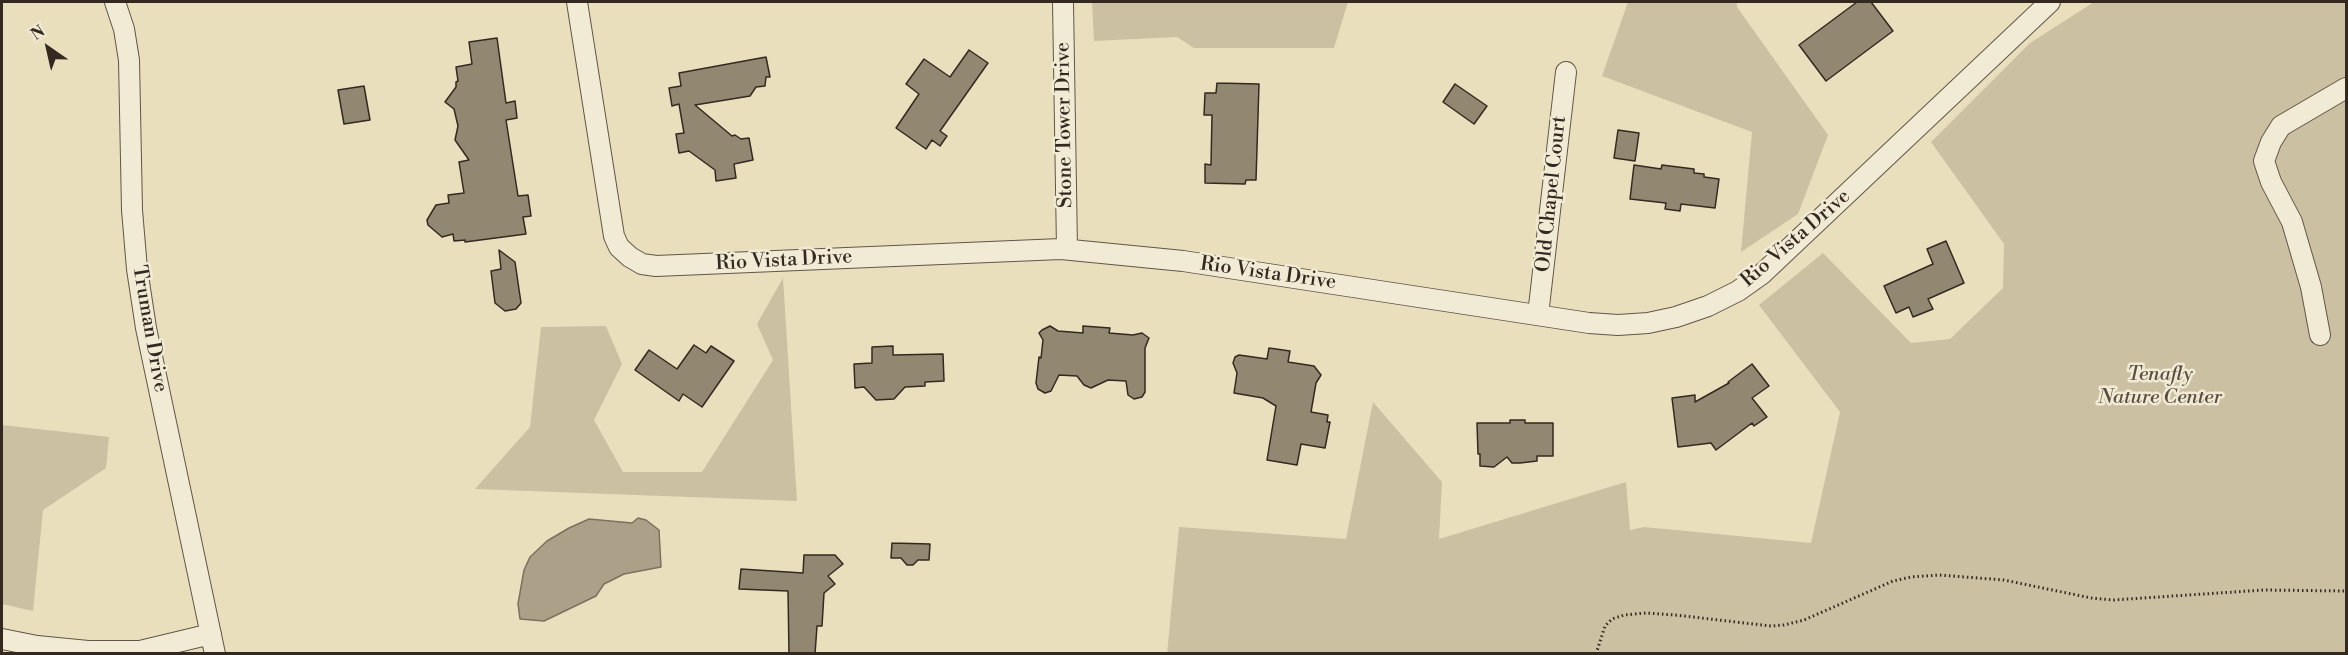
<!DOCTYPE html>
<style>
body{margin:0}
#map{position:relative;width:2348px;height:655px;overflow:hidden;background:#eadfbd;font-family:"Libre Bodoni",serif}
canvas{display:block}
.frame{position:absolute;inset:0;border:3px solid #332921;pointer-events:none}
.north{position:absolute;left:18px;top:18px;width:60px;height:60px;-webkit-text-stroke:4px #f1ead4;paint-order:stroke;rotate:326deg;font-size:16px;font-weight:700;line-height:24px;text-align:center;color:#332921}
.north::after{content:'';display:block;margin:auto;width:21px;height:27px;background:#332921;clip-path:polygon(50% 0,100% 100%,50% 72%,0 100%)}
</style>
<div id="map">
<canvas width="2348" height="655"></canvas>
<div class="frame"></div>
<div class="north">N</div>
</div>
<script>
const context = document.querySelector('canvas').getContext('2d');
context.lineJoin = 'round';
function paint(path, color) { context.fillStyle = color; context.fill(path, 'evenodd'); }
const poly = rows => new Path2D(rows.map(r => 'M' + r).join(''));
function trace(path, color, width, dash) { context.strokeStyle = color; context.lineWidth = width; context.lineCap = dash ? 'butt' : 'round'; context.setLineDash(dash || []); context.stroke(path); }
function drawText(font, color, halo, rows, align = 'center') {
  context.font = font + ' "Libre Bodoni",serif'; context.lineWidth = 5; context.setLineDash([]); context.textBaseline = 'middle'; context.strokeStyle = halo; context.fillStyle = color; for (const [text, x, y, turn = 0] of rows) {
    context.save(); context.translate(x, y); context.rotate((+turn || 0) * Math.PI / 180); context.textAlign = isNaN(turn) ? turn : align; if (halo) context.strokeText(text, 0, 0); context.fillText(text, 0, 0); context.restore();
  }
}
paint(poly([
 [1092,2,1348,2,1334,48,1194,48,1177,37,1094,41],
 [1628,2,1737,2,1737,7,1828,135,1798,214,1741,252,1752,132,1602,76],
 [2094,2,2346,2,2346,653,1167,654,1179,527,1346,539,1373,402,1442,482,1439,539,1626,482,1630,530,1644,527,1811,543,1840,412,1759,305,1823,253,1911,343,1950,339,2003,288,2004,244,1931,142,2030,43],
 [783,278,797,501,475,489,530,427,541,327,606,326,622,364,594,420,623,472,702,472,773,360,757,324],
 [2,425,109,437,106,468,43,510,33,611,2,604]
]), '#cbc0a2');
const water = poly([
 [638,518,646,520,659,530,661,567,624,574,604,584,596,596,544,621,520,619,518,604,524,570,530,557,547,541,569,528,589,519,632,523,638,518]
]);
paint(water, '#aca188');
trace(water, '#7c715f', 1.5);
const building = poly([
 [1857,2,1871,2,1893,31,1826,81,1799,45,1857,2],
 [497,38,506,103,515,101,517,118,506,120,518,196,528,195,531,216,523,217,526,234,465,242,465,240,454,241,453,234,442,237,428,225,427,220,436,205,449,203,448,195,464,193,459,162,469,160,455,140,458,126,454,109,445,102,456,87,456,82,458,81,456,67,472,64,469,42,497,38],
 [969,50,988,63,940,131,947,136,940,146,932,140,926,149,896,128,919,94,906,84,924,59,950,77,969,50],
 [766,57,770,77,766,77,765,86,756,87,750,96,695,105,732,136,735,135,741,139,749,138,753,160,734,164,736,178,716,181,715,170,689,151,679,153,676,134,684,133,679,104,672,106,669,88,681,86,679,73,766,57],
 [1217,83,1259,84,1256,180,1246,180,1245,184,1205,183,1205,164,1211,165,1212,115,1204,115,1205,93,1216,93,1217,83],
 [1455,84,1487,106,1474,124,1443,102,1455,84],
 [364,86,370,120,344,124,338,90,364,86],
 [1618,130,1639,133,1635,161,1614,158,1618,130],
 [1634,165,1661,169,1662,165,1694,169,1694,173,1704,174,1704,177,1719,179,1715,208,1681,204,1680,211,1665,209,1666,203,1630,199,1634,165],
 [1946,241,1964,283,1928,299,1933,309,1913,317,1909,307,1896,313,1884,286,1933,264,1927,249,1946,241],
 [499,250,515,262,521,303,516,309,505,311,495,303,491,271,501,269,499,250],
 [1083,326,1110,328,1109,333,1133,335,1142,333,1149,338,1145,348,1145,392,1142,397,1134,399,1128,395,1126,381,1108,380,1091,388,1084,385,1077,376,1059,375,1051,391,1045,393,1038,389,1036,383,1039,357,1041,358,1043,340,1039,333,1042,330,1050,326,1058,331,1083,333,1083,326],
 [694,345,706,353,711,346,734,361,702,407,683,394,679,401,635,370,649,350,677,369,694,345],
 [893,346,893,355,943,354,944,381,925,382,925,386,905,387,894,399,876,400,864,387,855,388,854,364,872,363,872,347,893,346],
 [1269,348,1290,351,1288,362,1314,366,1321,375,1316,383,1311,412,1328,415,1327,422,1330,422,1325,448,1301,444,1297,465,1267,460,1276,406,1263,398,1234,393,1237,373,1233,363,1235,357,1239,355,1267,359,1269,348],
 [1752,364,1769,386,1752,398,1767,417,1754,426,1752,423,1716,450,1711,443,1678,447,1672,398,1695,395,1695,402,1729,383,1728,382,1752,364],
 [1510,420,1525,420,1525,423,1553,423,1553,456,1537,456,1537,461,1520,463,1512,463,1507,457,1494,467,1480,466,1480,454,1478,454,1477,423,1510,423,1510,420],
 [892,543,930,544,929,560,918,560,913,565,907,565,901,558,891,558,892,543],
 [804,555,835,555,843,564,828,576,835,584,824,593,822,626,817,626,815,654,789,654,788,591,739,589,741,569,803,573,804,555]
]);
paint(building, '#928872');
trace(building, '#332921', 1.5);
const minor = poly([
 [115,2,124,29,129,60,132,210,137,269,146,328,215,654],
 [577,2,614,236,619,247,630,257,642,264,656,266,1061,249,1183,261,1589,323,1618,325,1648,323,1676,317,1708,306,1738,291,1762,274,2050,2],
 [1063,2,1067,249],
 [1538,315,1566,72],
 [2320,335,2311,287,2292,222,2271,182,2264,161,2271,142,2281,126,2346,88],
 [2,639,37,646,88,651,140,651,211,634]
]);
trace(minor, '#615648', 22);
trace(poly([
 [1596,654,1605,626,1612,619,1624,615,1646,613,1675,615,1771,626,1784,625,1804,620,1893,581,1911,577,1939,575,2004,580,2091,598,2113,600,2264,590,2346,591]
]), '#332921', 3, [1.5, 3]);
trace(minor, '#f1ead4', 20);
drawText('20px', '#332921', '#f1ead4', [
 ["Stone Tower Drive",1065,125,-91],
 ["Old Chapel Court",1552,194,-84],
 ["Rio Vista Drive",1796,239,-41],
 ["Rio Vista Drive",784,261,-3],
 ["Rio Vista Drive",1268,274,8],
 ["Truman Drive",149,329,80]
]);
drawText('italic 20px', '#594f41', '#f1ead4', [
 ["Tenafly",2160,375],
 ["Nature Center",2160,398]
]);
</script>
